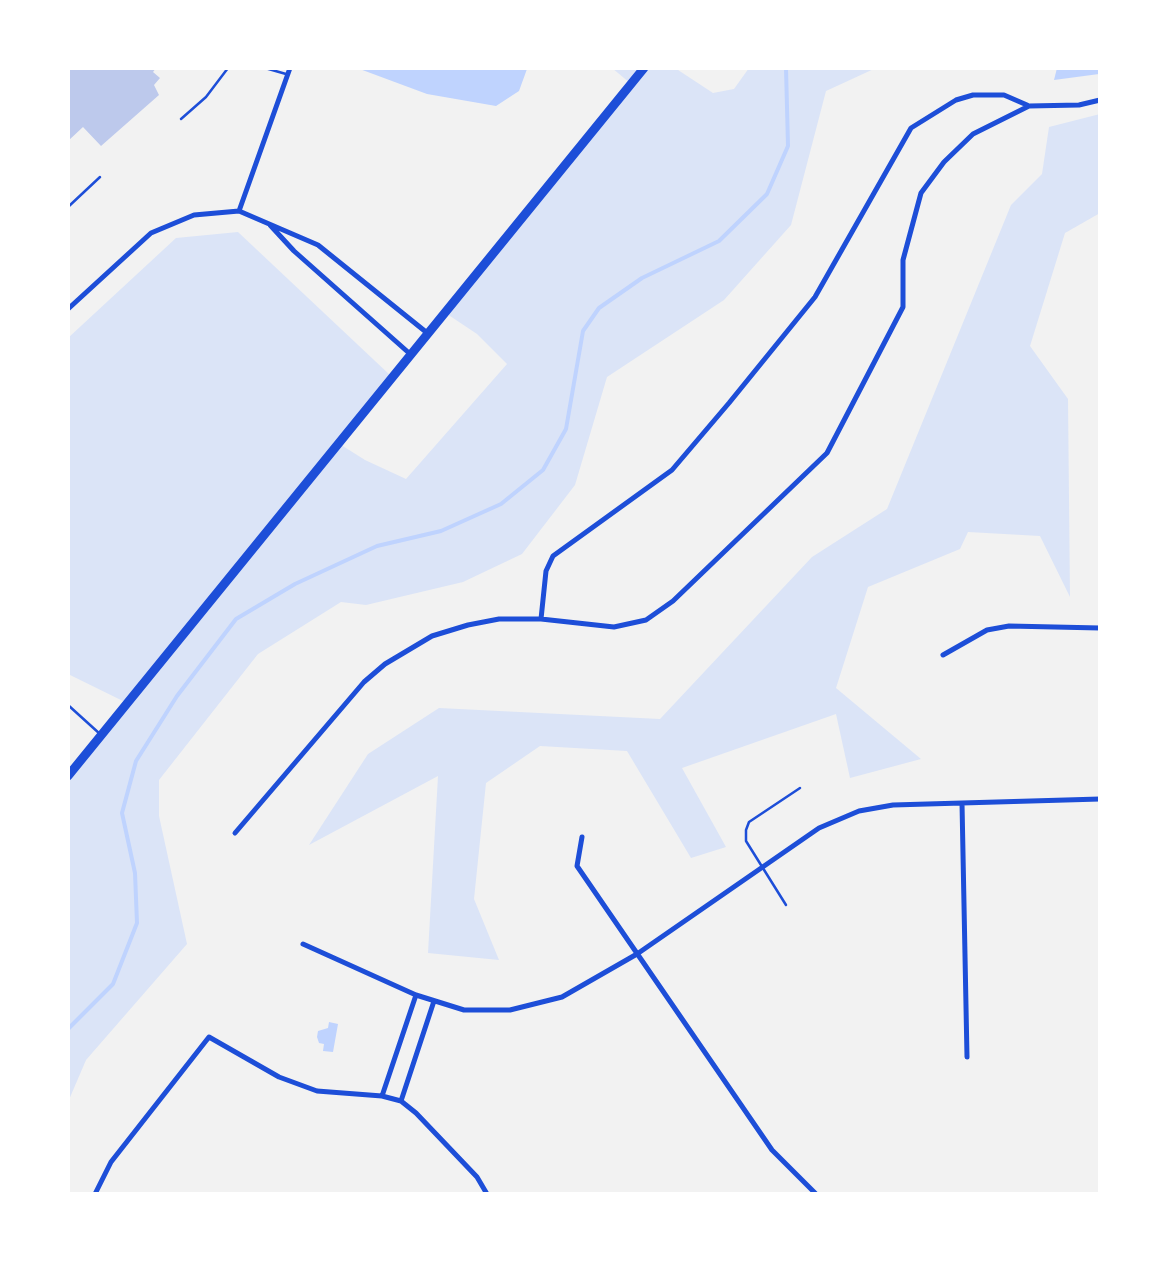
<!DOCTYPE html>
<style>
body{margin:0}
#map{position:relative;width:1168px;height:1262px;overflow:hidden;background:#f2f2f2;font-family:"Times New Roman",serif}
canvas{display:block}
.frame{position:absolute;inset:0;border:70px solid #fff;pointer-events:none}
</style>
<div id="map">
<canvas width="1168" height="1262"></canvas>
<div class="frame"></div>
</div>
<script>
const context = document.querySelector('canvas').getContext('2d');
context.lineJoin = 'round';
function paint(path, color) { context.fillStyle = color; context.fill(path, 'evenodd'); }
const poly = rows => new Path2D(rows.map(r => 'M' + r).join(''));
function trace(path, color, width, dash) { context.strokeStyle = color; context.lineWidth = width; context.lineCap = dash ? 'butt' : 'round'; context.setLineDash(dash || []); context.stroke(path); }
paint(poly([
 [612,68,675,68,713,93,734,89,749,68,876,68,826,91,791,225,724,300,607,377,575,485,522,554,463,582,366,605,341,602,258,654,159,780,159,816,187,944,86,1060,68,1102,68,776,127,703,68,674,68,338,176,238,238,232,391,376,338,443,365,460,406,479,507,364,477,334,444,312,630,83],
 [1100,114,1100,213,1065,233,1030,346,1068,399,1070,597,1040,536,968,532,960,549,868,587,836,688,921,759,850,778,836,714,682,768,726,847,691,858,627,751,540,746,486,783,474,899,499,960,428,953,438,776,309,845,368,754,439,708,660,719,812,557,887,509,1011,205,1042,174,1049,127]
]), '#dbe4f7');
paint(poly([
 [357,68,526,68,527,69,519,91,496,106,427,94],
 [1057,68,1100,68,1100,71,1099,74,1054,80],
 [329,1022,338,1024,333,1052,323,1051,324,1044,319,1043,317,1037,318,1031,328,1028]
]), '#bfd3fe');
trace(poly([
 [68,1029,113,984,137,923,135,873,122,813,136,761,177,696,236,619,295,584,377,546,441,531,501,504,543,470,566,429,583,331,599,308,642,278,719,241,767,194,788,146,786,68]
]), '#bfd3fe', 4);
paint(poly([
 [68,68,156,68,153,72,160,78,154,85,159,95,101,146,83,127,68,141]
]), '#bdc9ec');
trace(poly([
 [265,68,286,74],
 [181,119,206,97,228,68],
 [68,207,100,177],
 [68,705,100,734],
 [786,905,746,841,746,830,749,822,800,788]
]), '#1d4ed8', 2.5);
trace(poly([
 [239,211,290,68],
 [270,225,294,251,409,353],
 [68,309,151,233,194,215,239,211,318,245,426,332],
 [541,619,546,571,553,556,672,470,729,403,815,297,911,128,956,100,973,95,1004,95,1027,105],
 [943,655,987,630,1009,626,1100,628],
 [962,803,967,1057],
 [235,833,364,682,385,664,432,636,468,625,499,619,541,619,614,627,646,620,673,601,827,453,903,307,903,260,921,193,944,162,973,134,1029,106,1079,105,1100,100],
 [582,837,577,866,772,1150,816,1194],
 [303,944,416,995,464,1010,510,1010,562,997,637,954,819,828,859,811,893,805,1100,799],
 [382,1096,416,995],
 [401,1101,434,1001],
 [95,1194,111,1162,209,1037,279,1077,317,1091,382,1096,401,1101,416,1113,477,1177,487,1194]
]), '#1d4ed8', 5);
trace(poly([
 [68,776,644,68]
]), '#1d4ed8', 9);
</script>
